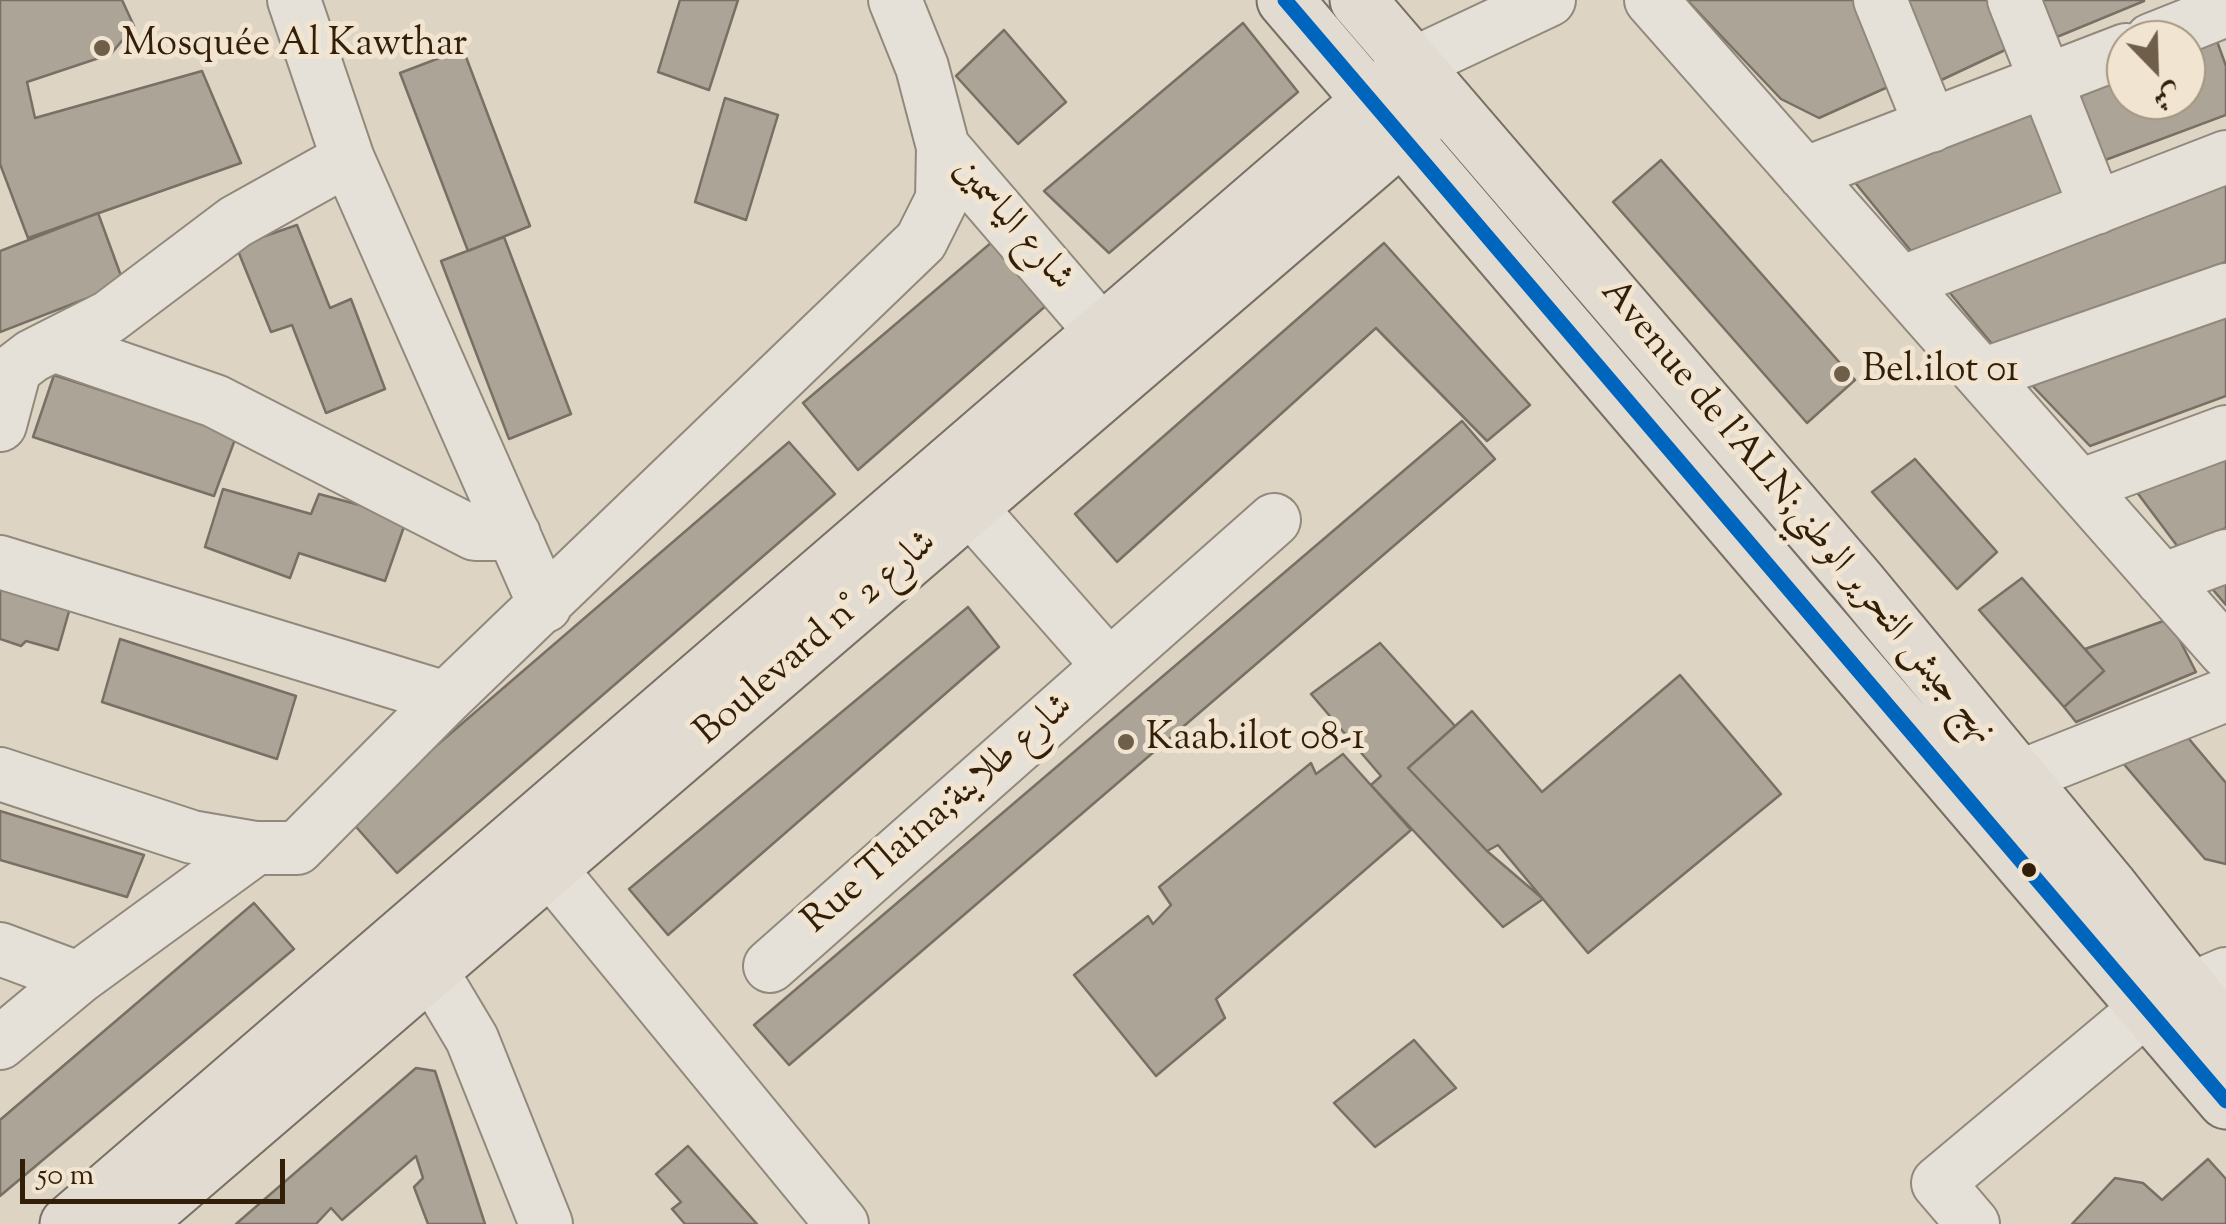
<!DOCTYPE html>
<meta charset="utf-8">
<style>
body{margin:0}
#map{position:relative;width:2226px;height:1224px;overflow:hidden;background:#ded4c4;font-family:"Sorts Mill Goudy",Amiri,serif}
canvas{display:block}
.north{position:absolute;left:2106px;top:20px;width:100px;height:100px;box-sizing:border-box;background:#f1e5d2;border:2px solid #a59681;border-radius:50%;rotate:157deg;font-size:28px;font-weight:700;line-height:40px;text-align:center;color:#331f08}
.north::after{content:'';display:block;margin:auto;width:35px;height:45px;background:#6f5e4a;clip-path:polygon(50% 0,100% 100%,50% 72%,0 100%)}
.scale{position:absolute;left:20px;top:1159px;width:265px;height:45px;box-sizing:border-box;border:5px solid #331f08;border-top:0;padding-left:12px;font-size:30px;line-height:35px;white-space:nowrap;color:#331f08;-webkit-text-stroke:8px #f1e5d2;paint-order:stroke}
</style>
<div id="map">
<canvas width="2226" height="1224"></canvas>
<div class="north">ش</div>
<div class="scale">50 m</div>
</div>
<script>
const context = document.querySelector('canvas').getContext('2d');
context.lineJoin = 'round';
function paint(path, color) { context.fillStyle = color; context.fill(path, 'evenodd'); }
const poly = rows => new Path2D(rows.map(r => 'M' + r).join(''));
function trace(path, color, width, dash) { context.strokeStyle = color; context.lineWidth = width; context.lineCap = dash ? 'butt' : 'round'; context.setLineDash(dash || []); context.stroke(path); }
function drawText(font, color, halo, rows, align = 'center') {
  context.font = font + ' "Sorts Mill Goudy",Amiri,serif'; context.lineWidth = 10; context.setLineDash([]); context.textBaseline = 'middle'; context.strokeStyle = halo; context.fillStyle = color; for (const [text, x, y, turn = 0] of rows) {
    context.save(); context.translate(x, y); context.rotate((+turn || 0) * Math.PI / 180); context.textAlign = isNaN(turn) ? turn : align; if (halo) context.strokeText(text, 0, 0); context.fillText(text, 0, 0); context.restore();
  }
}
const building = poly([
 [0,0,122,0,134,26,111,54,27,82,35,118,202,71,241,163,28,238,0,164,0,0],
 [680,0,738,0,709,90,658,72,680,0],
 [1687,0,1854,0,1890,86,1819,118,1781,99,1687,0],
 [1900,0,1996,0,2012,40,2003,51,1935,83,1900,0],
 [2036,0,2144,0,2144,1,2052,39,2036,0],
 [1243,23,1298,92,1109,253,1044,191,1243,23],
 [1004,30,1066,102,1018,144,956,76,1004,30],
 [2214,33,2226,66,2226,115,2100,162,2073,88,2126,67,2126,100,2186,100,2186,44,2214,33],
 [463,49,530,226,468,251,400,73,463,49],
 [725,98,778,115,746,220,695,202,725,98],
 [2031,111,2066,193,1911,251,1853,180,2031,111],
 [1661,160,1855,380,1807,423,1613,202,1661,160],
 [2226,174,2226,262,1992,344,1945,287,2226,174],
 [98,213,124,284,0,332,0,251,98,213],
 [297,225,330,308,351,299,385,389,326,413,292,325,271,332,236,246,297,225],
 [504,237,571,414,509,439,441,261,504,237],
 [992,242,1049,303,858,470,803,403,992,242],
 [1384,243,1530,405,1487,441,1376,328,1117,562,1075,514,1384,243],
 [2226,309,2226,396,2090,446,2027,380,2226,309],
 [54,375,237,434,214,496,33,437,54,375],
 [1462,421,1495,459,789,1065,754,1025,1462,421],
 [789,442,835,494,397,873,350,820,789,442],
 [2226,457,2226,528,2178,547,2136,491,2226,457],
 [1915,459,1997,552,1957,589,1872,492,1915,459],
 [223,489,311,514,319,494,407,518,385,581,299,553,290,578,205,547,223,489],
 [0,576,72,601,58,650,26,641,21,646,0,639,0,576],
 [2226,577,2226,605,2208,584,2226,577],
 [2022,578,2104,671,2064,707,1979,610,2022,578],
 [968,607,999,647,668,935,629,889,968,607],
 [2169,619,2196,672,2076,722,2064,707,2104,671,2085,649,2169,619],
 [120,639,296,696,277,759,102,702,120,639],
 [1380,643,1455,726,1408,768,1487,851,1543,899,1503,927,1371,785,1381,776,1311,694,1380,643],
 [1680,675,1781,794,1588,953,1498,845,1487,851,1408,768,1472,711,1542,792,1680,675],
 [2179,727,2226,783,2226,864,2205,859,2116,755,2179,727],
 [1343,754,1411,830,1216,999,1225,1018,1156,1076,1074,975,1148,916,1153,924,1171,905,1159,887,1311,763,1316,774,1343,754],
 [0,811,144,855,127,897,0,860,0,811],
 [254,903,294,949,0,1196,0,1120,254,903],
 [1414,1040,1456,1088,1375,1147,1334,1103,1414,1040],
 [416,1068,435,1071,485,1224,428,1224,414,1187,423,1178,416,1156,342,1220,331,1208,316,1224,236,1224,416,1068],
 [688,1146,757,1224,685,1224,672,1209,681,1202,656,1174,688,1146],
 [2208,1159,2226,1179,2226,1224,2072,1224,2115,1178,2143,1183,2162,1200,2208,1159]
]);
paint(building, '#aca497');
trace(building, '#787064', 2.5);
const minor = poly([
 [294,0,348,159,545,606],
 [895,0,922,67,943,147,1102,332],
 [1651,0,2226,652],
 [1880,0,1931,126],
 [2014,0,2096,208],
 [2151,40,2226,10],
 [1413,64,1549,0],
 [1804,174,2126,50],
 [1901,283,2226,157],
 [56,346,215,401,475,534,514,534],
 [1982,375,2226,290],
 [0,425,15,369,32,356,109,317,235,222,348,159],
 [2080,486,2226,432],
 [970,508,1109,666],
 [0,562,446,698],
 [2162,580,2226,556],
 [0,774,192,837,256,848,297,848,446,698,921,241,942,199,943,147],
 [2019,777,2226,695],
 [522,835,842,1224],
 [405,934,432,972,472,1039,546,1224],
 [0,949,78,978],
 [770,966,1274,520],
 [0,1043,78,978,256,848],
 [1973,1224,1938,1183,2147,1008,2226,974]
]);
const major = poly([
 [1285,0,2226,1101],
 [1358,0,1857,581,2109,886,2226,1035],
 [68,1224,1413,64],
 [135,1224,1444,100]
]);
trace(minor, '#91897c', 56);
trace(major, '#787064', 59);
trace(minor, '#e6e1d8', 52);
trace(major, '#e1dbd2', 55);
trace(poly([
 [1285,0,2226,1101]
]), '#0065bd', 15);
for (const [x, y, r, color] of [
 [102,48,10,"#6f5e4a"],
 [1842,374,10,"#6f5e4a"],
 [1126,742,10,"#6f5e4a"],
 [2029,870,9,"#331f08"]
]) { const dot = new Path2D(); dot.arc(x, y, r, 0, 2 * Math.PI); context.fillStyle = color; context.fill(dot); trace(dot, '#f1e5d2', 4); }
drawText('38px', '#331f08', '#f1e5d2', [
 ["Mosquée Al Kawthar",122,48],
 ["Bel.ilot 01",1862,374],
 ["Kaab.ilot 08-1",1146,742]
], 'left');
drawText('38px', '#331f08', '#f1e5d2', [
 ["شارع الياسمين",1011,226,49],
 ["Avenue de l'ALN;نهج جيش التحرير الوطني",1796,514,50],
 ["Boulevard n° شارع 2",818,640,-41],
 ["Rue Tlaina;شارع طلاينة",940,816,-41]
]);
</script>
